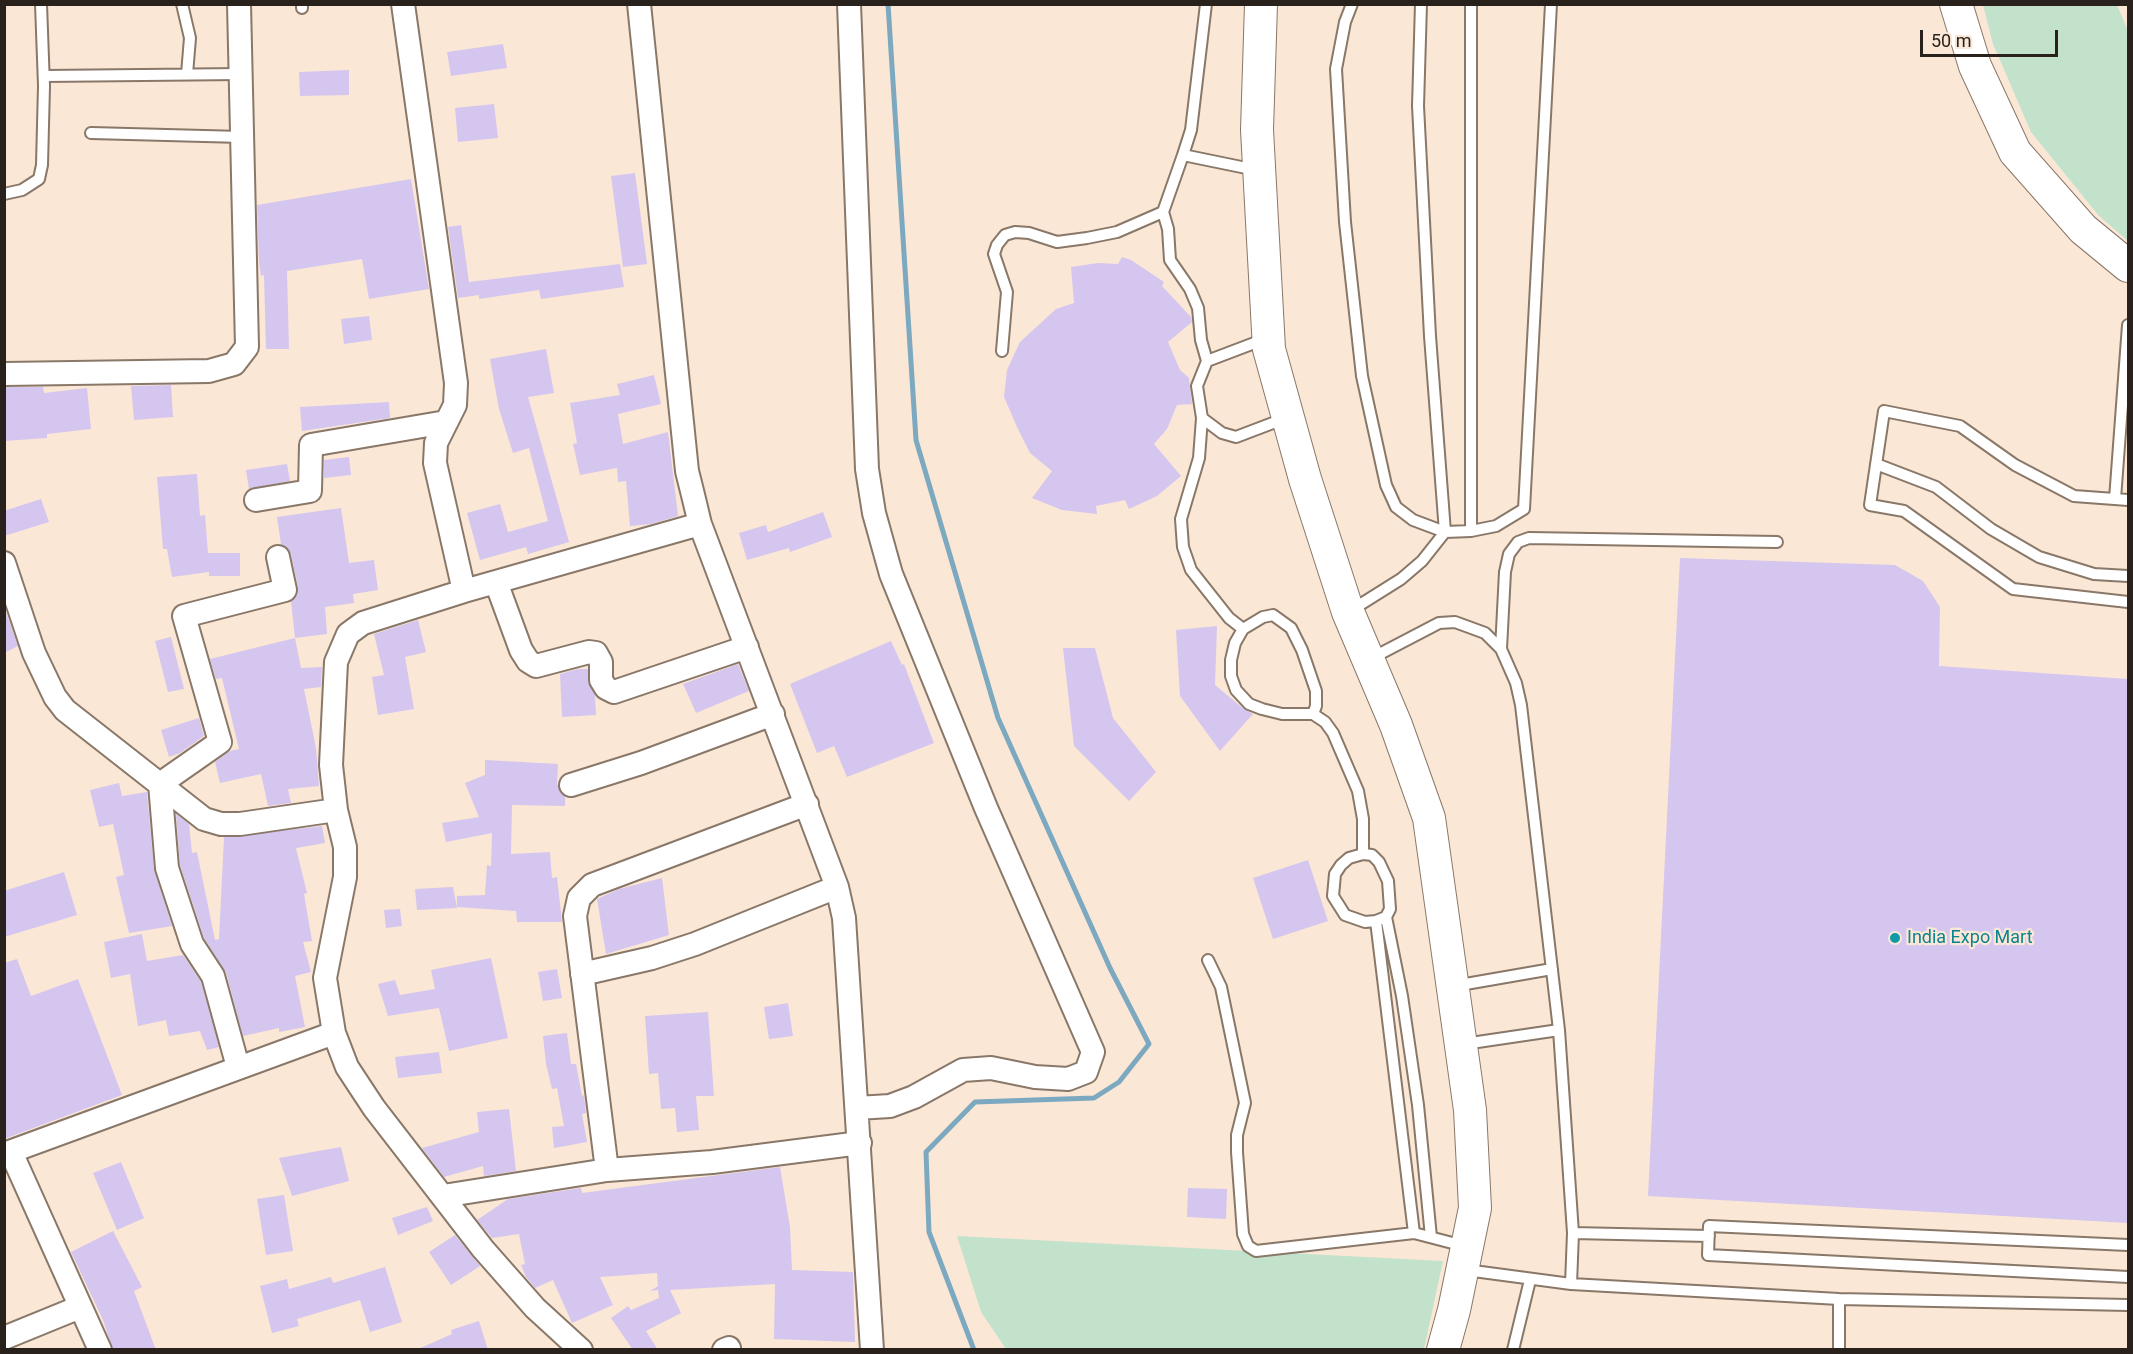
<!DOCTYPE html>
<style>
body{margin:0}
#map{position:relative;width:2133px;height:1354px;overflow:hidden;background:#fbe7d6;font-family:Roboto,sans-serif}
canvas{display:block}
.frame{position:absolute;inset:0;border:6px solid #29221c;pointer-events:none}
.scale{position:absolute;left:1920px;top:30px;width:138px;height:27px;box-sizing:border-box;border:3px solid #29221c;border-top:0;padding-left:8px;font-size:18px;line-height:21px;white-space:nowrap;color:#29221c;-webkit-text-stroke:4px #fbe7d6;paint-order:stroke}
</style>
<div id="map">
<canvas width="2133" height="1354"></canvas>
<div class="frame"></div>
<div class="scale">50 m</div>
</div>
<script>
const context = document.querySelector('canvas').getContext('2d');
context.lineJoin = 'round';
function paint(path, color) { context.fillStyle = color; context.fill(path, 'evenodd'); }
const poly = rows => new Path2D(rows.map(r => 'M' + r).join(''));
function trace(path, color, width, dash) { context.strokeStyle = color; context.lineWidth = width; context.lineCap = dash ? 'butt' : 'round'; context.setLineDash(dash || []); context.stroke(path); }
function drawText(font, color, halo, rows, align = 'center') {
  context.font = font + ' Roboto,sans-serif'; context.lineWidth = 4.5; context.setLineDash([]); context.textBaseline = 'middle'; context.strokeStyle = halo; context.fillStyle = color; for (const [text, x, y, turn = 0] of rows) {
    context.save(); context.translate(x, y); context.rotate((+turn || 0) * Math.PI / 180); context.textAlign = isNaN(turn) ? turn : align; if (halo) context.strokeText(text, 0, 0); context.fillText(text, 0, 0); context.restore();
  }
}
paint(poly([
 [1983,5,2117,5,2128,31,2128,241,2099,216,2031,132,1993,44],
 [957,1236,1443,1261,1424,1349,1006,1349,981,1312]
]), '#c3e2cc');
trace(poly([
 [888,4,916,440,998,718,1110,968,1149,1044,1119,1082,1094,1098,975,1102,926,1152,929,1232,974,1350]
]), '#7ca9bf', 5);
paint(poly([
 [503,44,507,68,451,76,447,52],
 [349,70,349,95,300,96,299,72],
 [494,104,498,138,458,142,455,108],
 [635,173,647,264,623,267,611,176],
 [411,179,429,289,369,299,362,259,287,271,289,349,266,349,264,275,261,276,259,262,257,205],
 [461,225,469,282,620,264,624,287,541,299,539,290,479,299,479,295,458,298,448,227],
 [1122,257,1131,260,1164,282,1162,286,1191,317,1192,322,1168,342,1180,370,1189,378,1192,404,1177,405,1167,429,1154,444,1181,476,1157,496,1129,509,1125,500,1096,506,1097,514,1062,510,1032,498,1052,471,1030,453,1017,427,1004,397,1007,370,1020,342,1056,309,1074,303,1071,267,1098,263,1118,264],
 [369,316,372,340,344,344,341,319],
 [546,349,554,393,528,397,569,542,528,554,526,547,480,560,467,513,500,504,508,532,548,521,529,448,513,453,499,409,490,359],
 [654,375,661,404,618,414,623,444,668,432,678,516,651,524,630,526,626,481,618,482,617,468,580,475,573,444,577,443,570,403,620,395,617,384],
 [171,385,173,417,134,420,131,386],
 [4,387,43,387,44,393,87,388,91,429,47,434,47,438,4,441],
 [389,402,390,418,302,431,300,407],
 [349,457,351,475,324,478,324,460],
 [287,464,290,481,249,489,246,470],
 [197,474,200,516,205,515,208,553,240,553,240,576,209,576,209,572,172,577,167,549,163,549,157,477],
 [41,499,49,522,4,536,4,511],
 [341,508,349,563,374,560,378,590,353,594,354,603,325,607,327,634,295,638,291,601,298,595,298,587,291,554,281,544,277,517],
 [823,512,832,537,790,552,789,548,747,560,739,533,766,525,768,532],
 [1680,558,1895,565,1923,581,1940,607,1939,666,2128,679,2128,1223,1648,1196],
 [4,607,18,646,4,653],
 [418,620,426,652,405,657,414,709,378,715,372,677,384,675,374,634],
 [1217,626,1215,685,1244,709,1253,714,1220,751,1180,696,1176,630],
 [171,637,184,689,168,692,155,641],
 [295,638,301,668,322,667,321,687,304,689,316,748,319,786,288,789,291,803,268,806,261,774,220,783,215,762,230,751,239,749,222,678,216,679,210,659],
 [891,641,902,665,904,664,934,743,847,777,834,746,817,753,790,684],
 [1063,648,1095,648,1113,718,1156,772,1129,801,1074,746],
 [738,664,749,691,696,713,683,684],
 [578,669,588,669,588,681,595,695,596,715,562,717,560,674],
 [199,718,204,736,180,753,169,757,161,730],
 [485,760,558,764,557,784,565,797,565,806,512,805,511,854,550,852,552,878,557,877,562,922,517,922,516,911,457,907,457,896,485,895,487,865,491,866,492,833,446,842,442,823,479,817,465,783,485,775],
 [119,783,122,796,147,792,154,869,172,926,129,933,116,877,124,875,113,824,99,827,90,790],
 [176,814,189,824,192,853,197,852,215,940,219,939,224,837,322,826,325,843,296,848,307,893,304,894,312,941,303,942,311,972,295,976,305,1027,279,1032,279,1028,243,1036,226,972,204,938,180,865],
 [1308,860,1328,921,1273,939,1253,878],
 [64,872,77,915,4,937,4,891],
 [662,878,669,935,606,954,597,899,619,889],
 [453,887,457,908,417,910,415,889],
 [400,909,402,926,386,928,384,910],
 [142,934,147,961,183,955,201,982,219,1047,207,1050,200,1031,169,1036,166,1020,138,1026,130,974,111,978,104,942],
 [491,958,508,1038,449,1051,439,1008,388,1016,378,984,395,980,400,995,435,989,431,970],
 [17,959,31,996,78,979,122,1095,4,1139,4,963],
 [557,969,562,998,543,1001,538,972],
 [788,1003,793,1036,769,1039,764,1007],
 [708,1012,714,1096,696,1096,699,1130,677,1132,675,1108,661,1109,658,1073,649,1074,645,1016],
 [567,1033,571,1064,576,1064,582,1096,584,1095,586,1113,582,1114,587,1142,554,1148,552,1127,564,1126,557,1088,552,1089,546,1064,543,1036],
 [439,1052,442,1073,398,1078,395,1057],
 [509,1109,516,1171,484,1176,483,1166,444,1177,422,1148,479,1132,477,1112],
 [341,1147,349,1181,292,1196,279,1158],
 [121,1162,144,1218,117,1230,93,1173],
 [780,1167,790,1227,792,1270,853,1272,855,1342,774,1339,775,1284,670,1290,681,1313,646,1331,658,1350,633,1350,611,1318,628,1306,631,1310,659,1298,658,1290,650,1291,658,1286,657,1273,600,1277,613,1305,572,1323,553,1280,535,1288,526,1277,521,1265,525,1264,519,1234,492,1238,477,1220,508,1199,581,1188,582,1193],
 [1188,1188,1227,1189,1226,1219,1187,1217],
 [284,1195,293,1251,266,1255,257,1199],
 [427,1207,433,1221,398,1235,392,1218],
 [113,1231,142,1287,134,1291,156,1350,113,1350,103,1320,71,1252],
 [455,1235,480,1266,451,1285,429,1252],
 [385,1267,402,1322,370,1332,360,1300,297,1319,299,1326,272,1333,260,1286,287,1279,289,1289,331,1277,333,1283],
 [479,1321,488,1350,416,1350,452,1334,451,1330]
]), '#d4c6ef');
const lane = poly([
 [182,4,190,38,187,74],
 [1352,4,1345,22,1336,69,1345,222,1362,376,1386,485,1396,507,1413,520,1445,532,1471,531,1496,526,1524,509,1551,4],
 [302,8,302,4],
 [44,76,241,74],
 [91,133,242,137],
 [1183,155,1191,130,1206,4],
 [4,194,22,190,39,179,42,165,44,86,41,4],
 [1163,212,1168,229,1170,260,1190,289,1198,308,1201,340,1207,361],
 [1265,339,1207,361,1197,386,1202,418,1222,433,1236,437,1286,418],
 [1002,351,1007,292,994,254,997,245,1005,235,1015,232,1029,233,1057,242,1087,238,1117,232,1163,212,1183,155,1256,170],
 [1202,418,1199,458,1181,519,1183,547,1191,570,1229,618,1243,629,1235,643,1231,660,1231,676,1236,690,1249,704,1262,709,1282,714,1313,714,1325,722,1333,733,1358,791,1363,819,1363,854],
 [1876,464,1936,487,1991,529,2039,557,2094,574,2128,576],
 [2115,499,2128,325],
 [2128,500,2074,496,2015,465,1960,426,1884,411,1870,505,1904,511,2013,589,2128,602],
 [1471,531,1471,4],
 [1350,611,1401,579,1422,561,1445,532,1430,336,1418,106,1421,4],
 [1243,629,1263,617,1273,615,1291,628,1302,650,1316,691,1316,706,1313,714],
 [1501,649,1505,572,1509,554,1518,542,1529,538,1777,542],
 [1370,659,1439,623,1455,622,1485,633,1501,649,1516,683,1521,705,1559,1030,1573,1233,1709,1236],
 [1363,854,1372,855,1379,862,1388,881,1390,909,1386,917,1376,921,1365,922,1345,915,1333,896,1335,874,1341,865,1349,858,1363,854],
 [1386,917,1402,996,1418,1105,1431,1237],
 [1376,921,1414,1233,1464,1246],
 [1208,960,1221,987,1245,1103,1237,1135,1237,1152,1243,1234,1248,1246,1256,1251,1414,1233],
 [1454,986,1552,969],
 [1464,1044,1559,1030],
 [2128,1245,1709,1226,1708,1255,2128,1277],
 [1466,1270,1571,1284,1839,1299,2128,1305],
 [1571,1284,1573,1233],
 [1513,1350,1530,1280],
 [1839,1350,1839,1299]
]);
const street = poly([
 [403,4,456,383,455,405,436,443,435,463,464,591,700,524],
 [639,4,687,471,693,495,700,524,837,887,844,918,872,1350],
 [849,4,867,469,874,513,891,574,986,808,1093,1052,1086,1072,1068,1079,1035,1077,991,1068,963,1070,914,1097,890,1106,857,1108],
 [4,374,209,371,234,364,247,347,239,4],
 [256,500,310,491,311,445,446,422],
 [4,563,34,653,55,697,65,710,204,819,221,824,240,824,336,810],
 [496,582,521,650,528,661,536,666,589,652,596,653,601,662,601,680,606,688,614,692,747,647],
 [571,785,641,763,773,714],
 [582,974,652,958,695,944,837,887],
 [334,1033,347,1067,374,1108,483,1249,535,1308,581,1350],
 [238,1067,213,976,192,944,167,868,160,784,220,742,184,616,285,590,278,557],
 [11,1152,100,1350],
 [4,1154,334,1033,325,978,345,877,345,847,336,810,331,765,336,662,348,634,363,623,464,591],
 [607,1170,575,916,579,898,592,885,807,804],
 [443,1196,607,1170,712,1162,860,1143],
 [4,1338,80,1307],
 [724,1350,729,1348]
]);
const secondary = poly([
 [1261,4,1257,130,1269,349,1305,479,1348,612,1396,725,1429,818,1470,1110,1475,1208,1454,1310,1443,1350],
 [1956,4,1975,66,2015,152,2083,229,2128,266]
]);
trace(lane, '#897768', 14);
trace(street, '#897768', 26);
trace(secondary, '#897768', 34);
trace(lane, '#fff', 10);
trace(street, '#fff', 22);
trace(secondary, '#fff', 32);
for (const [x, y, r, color] of [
 [1895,938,6,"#0f9aa8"]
]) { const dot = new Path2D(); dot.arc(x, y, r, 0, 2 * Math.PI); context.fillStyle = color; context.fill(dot); trace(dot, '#fbe7d6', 2); }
drawText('18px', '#0d838f', '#fbe7d6', [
 ["India Expo Mart",1907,938]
], 'left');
</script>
